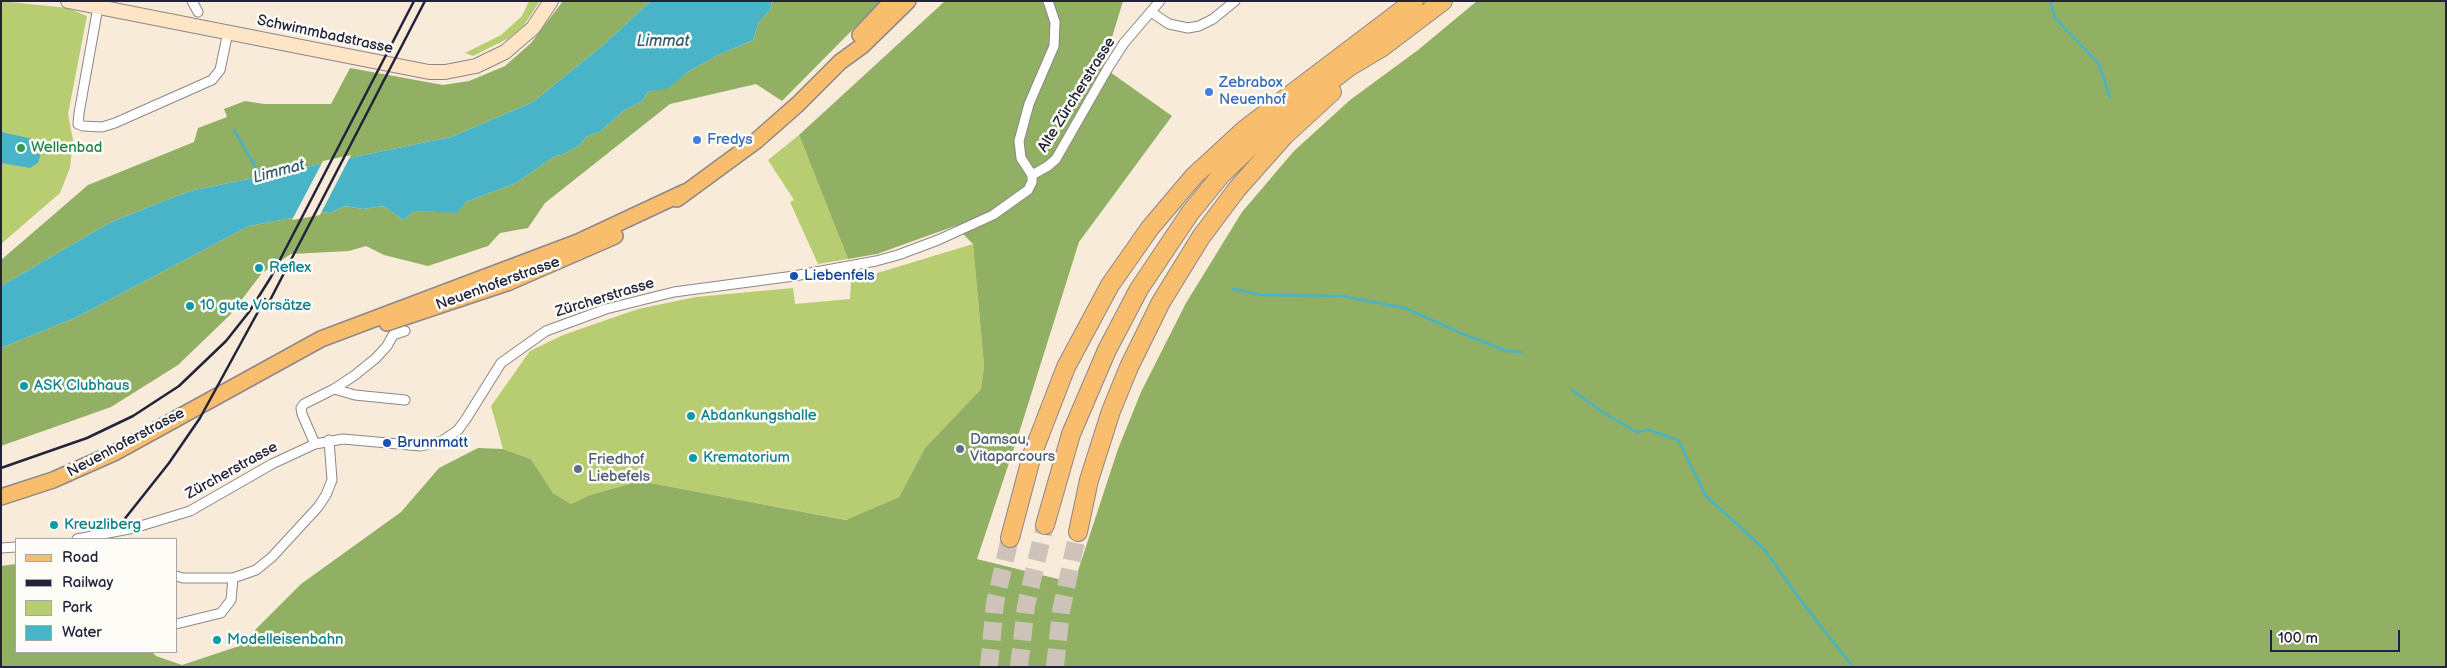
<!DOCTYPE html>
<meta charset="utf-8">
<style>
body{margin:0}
#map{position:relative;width:2447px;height:668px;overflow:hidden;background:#f8ebd9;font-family:"Balsamiq Sans",sans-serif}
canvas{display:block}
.frame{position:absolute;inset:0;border:2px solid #22223b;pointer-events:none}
.legend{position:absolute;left:15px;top:538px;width:162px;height:115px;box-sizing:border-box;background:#fdfcf7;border:1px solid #a5a5ac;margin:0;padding:6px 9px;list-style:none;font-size:15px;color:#22223b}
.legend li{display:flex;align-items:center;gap:10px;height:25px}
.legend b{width:25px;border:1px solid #a5a5ac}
.scale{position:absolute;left:2270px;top:630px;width:130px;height:22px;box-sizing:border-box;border:2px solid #22223b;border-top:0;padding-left:6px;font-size:15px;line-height:18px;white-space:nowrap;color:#22223b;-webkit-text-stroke:4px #fdfcf7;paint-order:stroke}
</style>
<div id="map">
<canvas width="2447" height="668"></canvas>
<div class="frame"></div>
<ul class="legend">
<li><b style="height:6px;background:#f9be6d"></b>Road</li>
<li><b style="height:6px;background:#22223b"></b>Railway</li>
<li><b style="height:14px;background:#b8cd72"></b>Park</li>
<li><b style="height:14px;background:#49b4c7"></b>Water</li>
</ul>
<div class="scale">100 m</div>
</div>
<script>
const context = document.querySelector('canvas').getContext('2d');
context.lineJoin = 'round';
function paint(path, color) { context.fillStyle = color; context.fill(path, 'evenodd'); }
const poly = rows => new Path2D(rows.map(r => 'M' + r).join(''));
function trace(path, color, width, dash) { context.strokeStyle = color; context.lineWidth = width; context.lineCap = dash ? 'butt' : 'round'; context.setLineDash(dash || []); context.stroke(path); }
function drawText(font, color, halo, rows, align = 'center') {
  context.font = font + ' "Balsamiq Sans",sans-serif'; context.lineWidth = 5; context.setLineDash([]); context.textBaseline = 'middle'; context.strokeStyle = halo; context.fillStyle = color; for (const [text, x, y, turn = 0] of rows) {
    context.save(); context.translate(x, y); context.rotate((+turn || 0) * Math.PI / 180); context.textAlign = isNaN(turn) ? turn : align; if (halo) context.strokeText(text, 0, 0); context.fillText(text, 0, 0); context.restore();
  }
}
paint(poly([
 [1,1,68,8,87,16,68,114,73,140,70,168,60,193,1,244],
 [529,1,540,1,524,25,509,38,473,56,465,53,501,35,522,16],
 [799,135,848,259,818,264,790,202,794,200,768,160],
 [973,244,984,366,981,389,925,448,899,497,847,520,640,481,590,495,571,504,553,493,531,459,503,449,491,406,530,351,563,335,638,309,696,297,793,288,795,304,850,299,851,281]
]), '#b8cd72');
paint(poly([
 [563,1,651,1,602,46,533,102,451,137,190,191,111,222,1,286,1,260,88,185,194,142,198,128,227,117,224,109,245,101,264,104,331,104,350,68,443,85,469,81,505,66,531,43],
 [772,1,881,1,782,101,756,84,670,104,545,203,528,228,500,233,488,246,428,266,384,255,366,246,349,251,291,254,262,273,230,315,178,365,111,407,1,446,1,348,77,317,249,226,323,212,330,213,345,206,363,209,384,206,403,220,415,211,457,212,466,202,516,183,555,156,562,155,580,145,586,137,601,131,623,111,642,101,648,92,669,87,688,72,716,56,753,40,759,22,770,10],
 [945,1,1123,1,1103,67,1172,116,1079,242,1019,433,977,559,1074,583,1118,449,1141,392,1186,303,1242,212,1294,151,1350,100,1418,50,1477,1,2446,1,2446,667,1,667,1,566,16,564,16,652,152,652,156,656,182,665,239,646,301,584,401,512,439,468,478,448,503,449,531,459,553,493,571,504,590,495,640,481,846,520,899,497,925,448,981,389,984,366,973,244,955,226,877,254,848,259,799,135]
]), '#92b064');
paint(poly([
 [651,1,772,1,770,10,759,22,753,40,716,56,688,72,669,88,648,92,642,101,623,111,601,131,586,137,580,145,562,155,555,156,516,183,466,202,457,213,415,211,403,220,384,206,363,209,345,206,330,213,323,212,249,226,77,317,1,348,1,286,111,222,190,191,451,137,533,102,602,46],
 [1,132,33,139,38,142,42,151,38,163,30,168,1,163]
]), '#49b4c7');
paint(poly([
 [351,155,320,215,292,220,323,161]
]), '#f8ebd9');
trace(poly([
 [2050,1,2055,18,2099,64,2110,97],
 [234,130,262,178],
 [1233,289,1261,295,1342,296,1405,308,1463,334,1507,351,1521,352],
 [1572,390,1604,413,1636,432,1649,430,1678,440,1706,496,1765,550,1798,597,1853,667]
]), '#49b4c7', 2.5);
trace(poly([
 [989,667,995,603,1010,538],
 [1019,667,1026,606,1045,525],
 [1055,667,1061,611,1078,532]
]), '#cdc3b9', 18, [18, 9]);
const street = poly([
 [192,1,198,12],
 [98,7,79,113,78,124,83,126,102,127,115,123,212,80,220,70,228,32],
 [1151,12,1169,24,1188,28,1199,26,1213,19,1235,1],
 [1032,175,1048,166,1056,159,1108,68,1124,43,1160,1],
 [1032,175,1021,158,1019,141,1029,104,1054,46,1055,22,1048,1],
 [334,389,355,395,405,400],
 [315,444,302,414,301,408,304,404,334,389,355,375,376,358,387,346,393,335,405,331],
 [77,539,134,528,190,511,272,464,315,444,343,439,421,446,442,441,458,430,466,419,501,363,546,331,606,309,674,292,794,276,876,261,898,255,938,240,993,215,1028,190,1032,182,1032,175],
 [1,548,16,547],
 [176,576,183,578,233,578,256,570,272,557,318,507,326,495,332,480,329,440],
 [176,624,221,613,231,600,233,578]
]);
const secondary = poly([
 [68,1,429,72,445,72,476,66,505,52,533,28,551,1]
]);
const primary = poly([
 [860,35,892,1],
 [677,199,756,141,798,104,840,62,862,46,908,1],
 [387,323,507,283,615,236],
 [1,497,53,480,114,453,321,339,578,242,685,192]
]);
const highway = poly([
 [1045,525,1071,434,1107,350,1139,289,1190,213,1221,175,1274,124,1349,67,1381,48,1443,1],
 [1078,532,1089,480,1111,411,1129,367,1161,302,1201,237,1237,189,1284,136,1332,92],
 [1010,538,1032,455,1066,367,1110,285,1150,228,1194,176,1244,130,1414,1]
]);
trace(street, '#8d868a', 11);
trace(secondary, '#8d868a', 16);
trace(primary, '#8d868a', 18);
trace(highway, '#8d868a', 20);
trace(street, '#fff', 9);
trace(secondary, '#fde5c5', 14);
trace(primary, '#f9be6d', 15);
trace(highway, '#f9be6d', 18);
trace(poly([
 [266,308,425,1],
 [1,468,87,438,133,416,179,386,226,341,249,312,271,277,414,1],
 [123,521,169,463,200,418,265,299]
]), '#22223b', 2.5);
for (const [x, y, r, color] of [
 [1209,92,5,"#3f7fe0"],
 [697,140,5,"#3f7fe0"],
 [21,148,5,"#2e9e5b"],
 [259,268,5,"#0f9aa8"],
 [794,276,5,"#1a4fb4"],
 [190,306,5,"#0f9aa8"],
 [24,386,5,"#0f9aa8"],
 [691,416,5,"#0f9aa8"],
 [387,443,5,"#1a4fb4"],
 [960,449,5,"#5c6f8a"],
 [693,458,5,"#0f9aa8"],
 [578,469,5,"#5c6f8a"],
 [54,525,5,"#0f9aa8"],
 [217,640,5,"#0f9aa8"]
]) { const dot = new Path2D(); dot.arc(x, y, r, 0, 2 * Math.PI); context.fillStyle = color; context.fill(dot); trace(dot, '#fdfcf7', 2); }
drawText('15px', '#22223b', '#fdfcf7', [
 ["Schwimmbadstrasse",325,35,12],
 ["Alte Zürcherstrasse",1077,95,-58],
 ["Neuenhoferstrasse",498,284,-20],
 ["Zürcherstrasse",605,298,-17],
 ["Neuenhoferstrasse",126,443,-28],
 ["Zürcherstrasse",232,471,-29]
]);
drawText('15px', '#366cbe', '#fdfcf7', [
 ["Zebrabox",1219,83],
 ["Neuenhof",1219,100],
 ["Fredys",707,140]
], 'left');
drawText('15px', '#27864d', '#fdfcf7', [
 ["Wellenbad",31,148]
], 'left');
drawText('15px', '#0d838f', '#fdfcf7', [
 ["Reflex",269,268],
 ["10 gute Vorsätze",200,306],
 ["ASK Clubhaus",34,386],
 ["Abdankungshalle",701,416],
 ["Krematorium",703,458],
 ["Kreuzliberg",64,525],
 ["Modelleisenbahn",227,640]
], 'left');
drawText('15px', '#164399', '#fdfcf7', [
 ["Liebenfels",804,276],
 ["Brunnmatt",397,443]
], 'left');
drawText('15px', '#4e5e75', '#fdfcf7', [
 ["Damsau,",970,440],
 ["Vitaparcours",970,457],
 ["Friedhof",588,460],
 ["Liebefels",588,477]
], 'left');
drawText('italic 16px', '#325c73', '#fdfcf7', [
 ["Limmat",663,42],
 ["Limmat",279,172,-15]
]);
</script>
